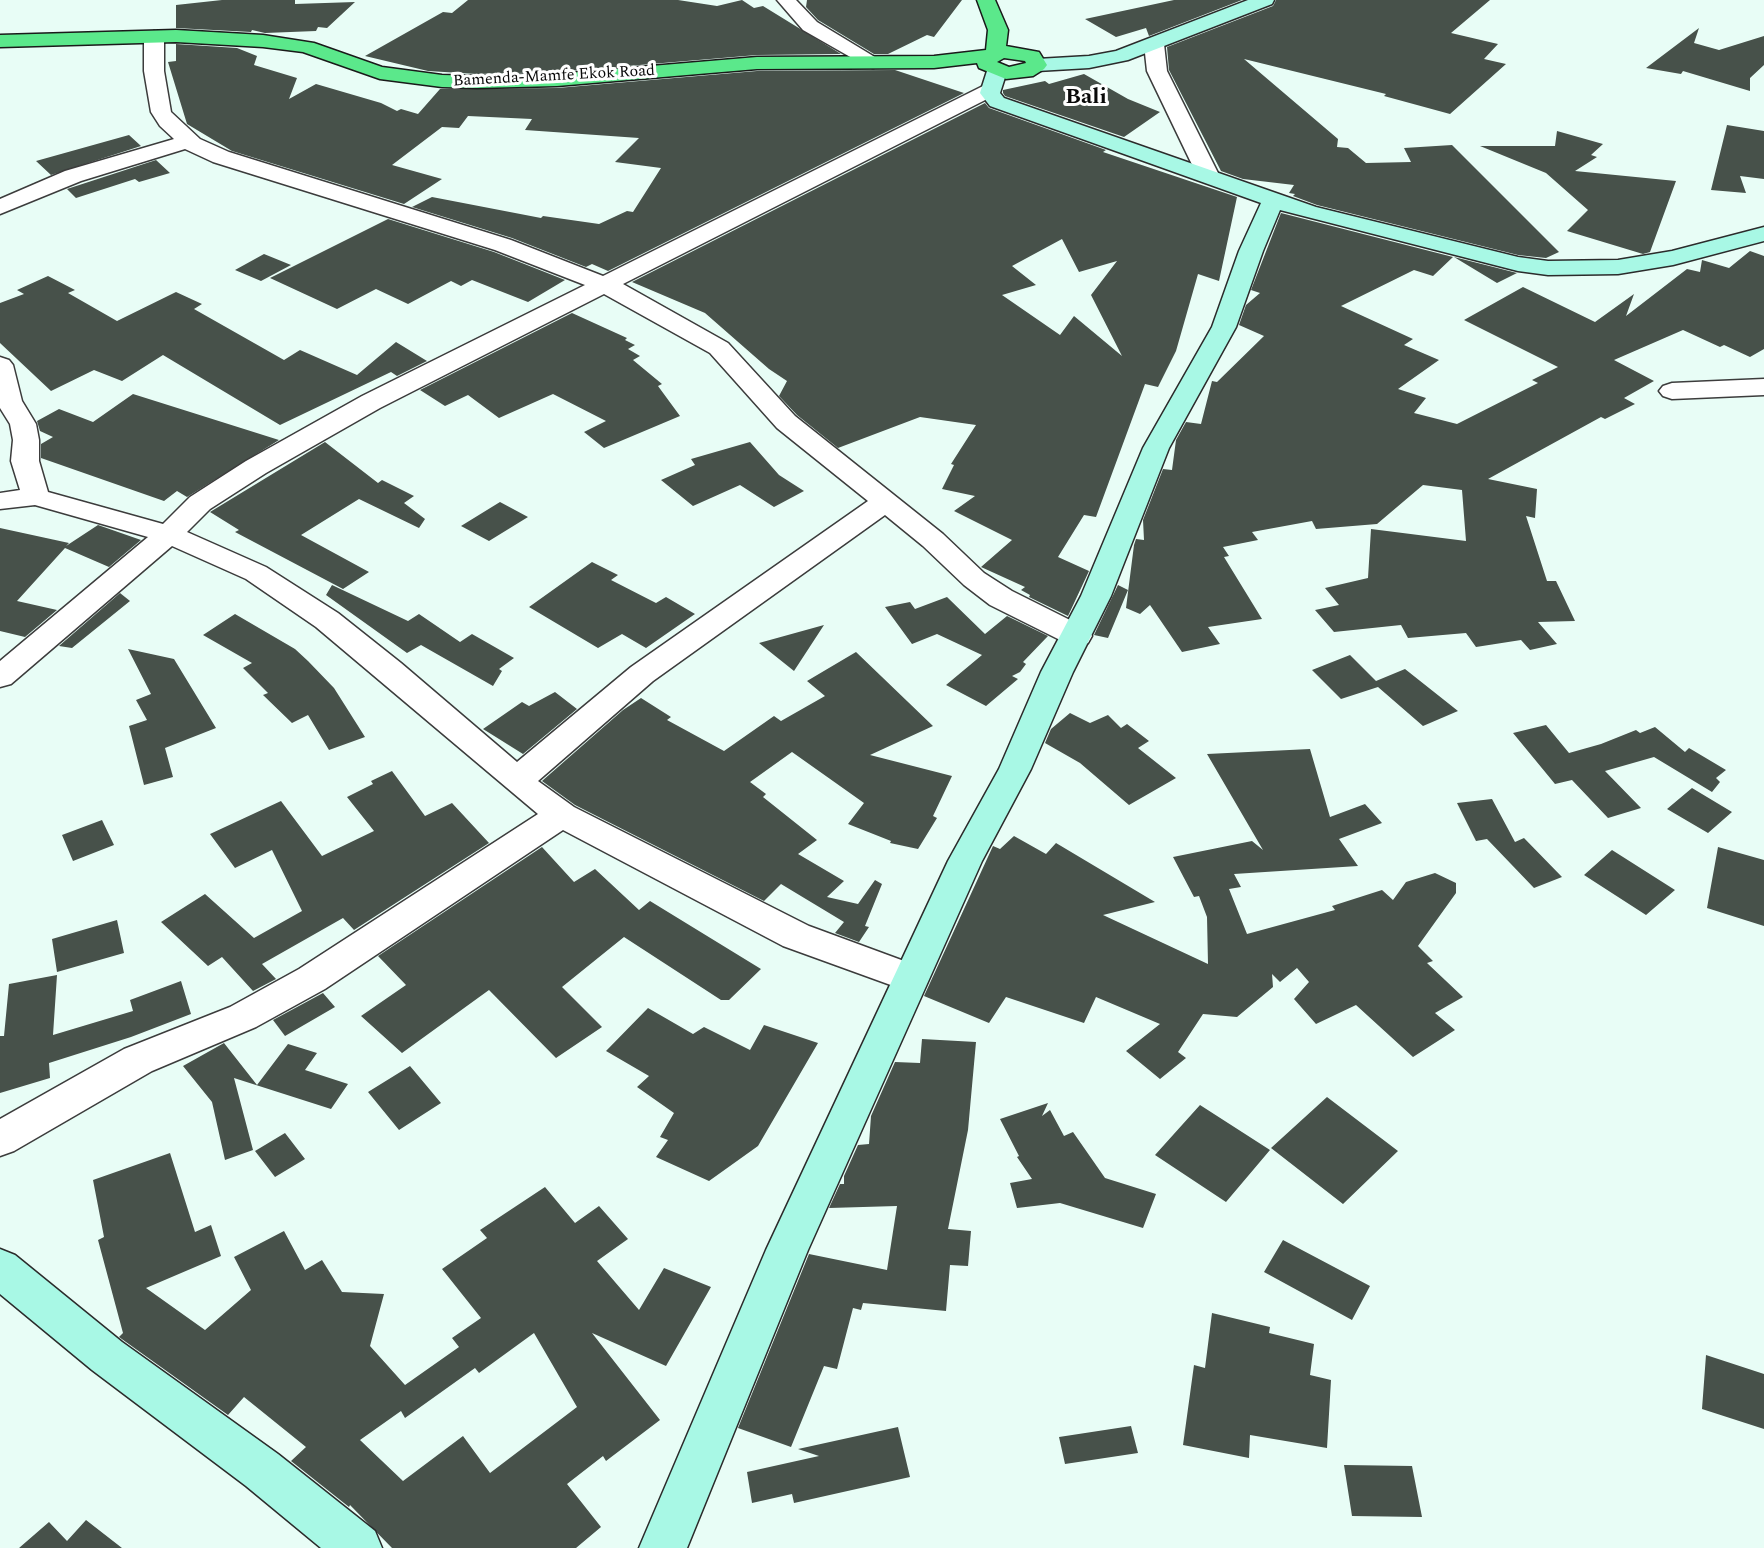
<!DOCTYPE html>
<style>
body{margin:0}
canvas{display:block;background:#e8fdf6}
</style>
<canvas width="1764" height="1548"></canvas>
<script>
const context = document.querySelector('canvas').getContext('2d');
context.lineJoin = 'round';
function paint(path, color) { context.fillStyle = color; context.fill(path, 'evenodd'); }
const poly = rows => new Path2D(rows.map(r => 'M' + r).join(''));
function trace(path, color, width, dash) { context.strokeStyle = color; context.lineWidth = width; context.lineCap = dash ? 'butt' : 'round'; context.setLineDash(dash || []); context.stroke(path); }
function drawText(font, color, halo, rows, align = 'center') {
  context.font = font + ' Spectral,serif'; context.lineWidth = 6; context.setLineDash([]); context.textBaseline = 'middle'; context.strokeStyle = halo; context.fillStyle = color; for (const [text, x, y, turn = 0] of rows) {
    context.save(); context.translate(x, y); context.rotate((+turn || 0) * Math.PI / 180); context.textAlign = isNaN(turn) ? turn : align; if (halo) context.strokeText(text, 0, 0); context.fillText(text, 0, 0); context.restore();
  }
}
paint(poly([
 [222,0,295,0,295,4,355,2,327,28,318,27,316,31,265,33,252,30,251,32,176,28,176,5],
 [468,0,678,0,717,6,742,0,754,8,763,6,841,54,757,55,557,72,477,74,428,71,365,56,443,12,452,13],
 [807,0,962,0,934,37,927,35,888,54,874,54,818,20,806,7],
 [1174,0,1242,0,1149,36,1146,28,1116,37,1085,19],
 [1276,0,1490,0,1451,33,1498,44,1484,59,1506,64,1450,114,1384,96,1386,94,1244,59,1338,139,1337,147,1348,148,1366,163,1411,162,1404,148,1452,145,1559,252,1546,258,1518,255,1317,205,1293,196,1295,194,1289,193,1294,185,1243,179,1221,171,1169,70,1167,47,1273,6],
 [1699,28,1694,43,1719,50,1764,36,1764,65,1750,78,1750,91,1683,71,1681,74,1646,68],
 [176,44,237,48,257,56,254,65,297,78,289,99,316,84,381,103,397,111,401,109,418,114,440,89,557,88,757,71,895,70,964,93,608,271,592,264,586,267,512,238,412,207,432,197,541,218,543,216,599,224,627,211,633,212,661,168,615,162,639,138,525,130,532,119,468,116,459,128,442,127,392,165,442,179,404,204,232,151,187,124,168,62,176,61],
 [1084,74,1128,99,1160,112,1124,137,1005,96,1003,93,1003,90,1045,81,1049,84],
 [985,103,989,108,1106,150,1103,152,1237,197,1219,281,1198,274,1176,351,1158,387,1145,384,1096,517,1084,515,1058,557,1089,571,1068,616,1029,597,1030,595,1021,590,1025,587,981,567,1012,540,954,511,975,496,942,489,954,465,951,464,976,425,920,417,838,448,797,415,779,396,787,381,769,369,705,313,632,282],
 [1062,239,1079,272,1117,261,1091,295,1122,356,1074,316,1060,335,1002,295,1036,285,1012,266],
 [1727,125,1764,131,1764,179,1740,176,1746,193,1711,190],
 [1557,131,1603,144,1591,155,1597,157,1575,171,1676,181,1650,252,1643,254,1567,231,1588,210,1546,173,1480,146,1555,146],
 [129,135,141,146,51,175,36,161],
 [156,160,170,173,139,182,135,179,76,198,67,189],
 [1281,213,1453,257,1433,276,1414,270,1341,306,1413,339,1404,345,1439,360,1398,389,1426,398,1414,413,1457,424,1538,383,1532,380,1558,367,1464,320,1523,287,1595,322,1634,294,1626,316,1687,269,1700,272,1702,260,1729,268,1750,251,1764,256,1764,349,1750,357,1724,345,1720,347,1683,330,1614,360,1654,381,1624,398,1635,404,1605,419,1601,417,1488,479,1537,489,1535,518,1526,516,1547,581,1556,581,1575,621,1538,622,1557,644,1530,650,1521,640,1476,647,1466,633,1408,638,1401,625,1334,632,1315,610,1339,605,1325,588,1368,578,1371,529,1466,541,1462,490,1423,485,1377,524,1316,529,1312,521,1252,532,1258,540,1223,547,1229,556,1224,557,1262,619,1208,627,1220,644,1182,652,1150,605,1140,614,1126,608,1134,545,1136,539,1144,540,1143,520,1163,469,1172,470,1176,440,1186,422,1201,424,1212,381,1217,382,1264,336,1239,325,1246,305,1260,293,1251,290],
 [388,219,494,252,565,280,528,302,472,280,461,286,451,281,408,304,376,289,337,309,270,278],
 [264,254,291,265,261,281,235,270],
 [1454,257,1517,273,1497,283],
 [48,276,75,290,68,293,117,321,176,292,202,304,194,309,284,360,300,350,357,375,396,342,427,361,397,376,391,372,280,425,163,355,122,381,94,370,51,391,0,343,0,303,24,294,17,290],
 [572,313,627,338,625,340,635,345,628,349,640,356,633,360,662,384,658,386,680,416,604,448,584,432,606,421,553,394,499,418,468,395,445,406,420,390],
 [133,394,279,440,187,497,177,491,164,501,41,458,41,444,53,437,40,431,37,421,59,409,93,422],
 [325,442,378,483,382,480,414,496,404,503,425,519,419,528,359,499,301,535,369,572,343,589,235,532,239,530,210,512],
 [750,442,779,475,804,491,774,507,740,485,693,506,661,480,695,465,691,459],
 [500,502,528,517,489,541,461,526],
 [98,525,141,540,109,567,65,548,17,601,57,610,25,637,0,631,0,528,69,543,66,546],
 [592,562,618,575,611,580,656,603,666,597,695,614,646,648,622,634,598,648,529,607],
 [332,585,408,621,419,614,460,642,472,634,514,658,499,669,502,671,493,686,421,645,407,653,326,595],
 [1118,585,1128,590,1108,638,1094,635],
 [120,593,130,601,72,648,59,646],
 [947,597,985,634,1007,616,1048,636,1023,662,1026,664,1020,672,1012,676,1018,679,986,706,946,685,982,655,937,634,912,644,885,607,910,602,915,609],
 [235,614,295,649,308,661,334,688,365,737,329,750,308,715,292,723,263,695,268,693,243,668,252,663,203,635],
 [824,625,794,671,759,643],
 [128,649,174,659,216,728,165,748,173,777,144,785,129,726,147,720,136,700,151,694],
 [856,652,933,726,870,755,952,776,933,816,937,818,918,849,890,843,891,841,848,824,864,803,792,752,750,782,766,794,763,797,817,840,798,854,844,881,827,897,858,904,875,880,882,884,865,926,869,927,859,942,835,933,844,922,781,884,764,901,575,805,542,781,623,710,641,698,671,717,667,720,724,751,774,716,781,721,825,696,807,681],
 [1350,655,1376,681,1405,669,1458,711,1423,726,1378,687,1341,699,1312,670],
 [555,692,577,709,523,754,483,729,522,702,529,706],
 [1070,713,1090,723,1108,715,1121,728,1127,724,1149,741,1138,748,1176,778,1129,805,1080,763,1045,743,1051,729],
 [1546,725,1569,753,1601,744,1636,730,1640,733,1655,727,1685,752,1689,748,1726,770,1716,778,1720,782,1712,792,1654,757,1605,771,1641,808,1608,818,1572,780,1555,784,1513,733],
 [1310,749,1330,817,1365,804,1382,823,1339,839,1358,866,1234,874,1241,887,1229,889,1247,934,1335,910,1332,906,1382,890,1393,900,1406,882,1435,873,1456,883,1456,893,1418,946,1433,961,1427,963,1463,997,1435,1013,1455,1030,1413,1057,1356,1005,1316,1024,1294,999,1309,982,1297,968,1280,982,1272,974,1273,987,1237,1017,1203,1014,1178,1052,1186,1058,1160,1079,1126,1051,1160,1024,1096,997,1084,1023,1006,997,989,1023,924,996,993,846,1000,849,1014,836,1046,854,1056,843,1155,902,1103,915,1208,964,1207,917,1199,896,1194,897,1173,857,1252,841,1263,850,1207,754],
 [392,771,425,816,452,803,489,843,354,930,343,918,262,964,276,979,253,991,222,957,208,966,161,922,205,894,254,938,302,911,272,850,235,868,210,834,281,801,322,856,374,831,347,797,373,784,371,781],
 [1692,788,1732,812,1708,833,1667,809],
 [1492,799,1515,842,1524,838,1562,877,1534,888,1487,839,1476,841,1457,803],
 [102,820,114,845,73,861,62,835],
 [542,847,574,882,595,869,639,910,650,901,761,969,729,1000,721,1000,624,937,562,987,602,1027,556,1058,489,990,402,1053,361,1016,406,985,378,956],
 [1718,847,1764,860,1764,926,1707,908],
 [1612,850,1675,890,1646,915,1584,875],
 [117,920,124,953,57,972,52,939],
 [57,975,53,1035,133,1011,130,1000,181,981,191,1014,131,1037,49,1063,50,1078,0,1093,0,1036,4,1036,9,984],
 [323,993,335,1007,285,1036,273,1020],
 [648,1008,693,1034,704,1027,750,1050,764,1025,818,1043,758,1146,709,1181,656,1157,668,1140,660,1137,674,1113,637,1087,649,1076,606,1051],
 [922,1039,976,1042,968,1130,948,1229,971,1231,968,1266,950,1265,946,1311,863,1303,861,1310,853,1308,837,1369,824,1366,791,1447,738,1428,809,1254,887,1270,897,1206,829,1208,840,1184,844,1184,844,1176,858,1145,869,1144,871,1116,895,1062,920,1063],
 [224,1043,257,1085,288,1044,317,1053,305,1070,348,1084,331,1109,234,1078,253,1150,225,1160,212,1102,183,1066],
 [410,1066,441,1103,399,1130,368,1092],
 [1327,1097,1398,1151,1343,1204,1271,1148],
 [1048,1103,1042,1116,1050,1110,1064,1136,1073,1132,1105,1178,1156,1194,1143,1228,1060,1203,1017,1208,1010,1183,1032,1179,1017,1157,1019,1156,1000,1119],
 [1200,1105,1270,1150,1226,1202,1155,1155],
 [285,1133,305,1159,275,1177,255,1151],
 [170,1153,195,1232,211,1225,221,1256,146,1288,205,1330,251,1290,234,1257,284,1231,305,1270,322,1260,342,1292,384,1294,370,1346,405,1385,459,1347,452,1338,481,1318,442,1269,487,1238,480,1230,545,1187,575,1223,599,1206,628,1239,597,1261,639,1310,664,1268,711,1287,666,1366,592,1333,660,1420,606,1461,603,1456,567,1484,601,1527,576,1548,392,1548,350,1505,349,1507,291,1461,306,1447,244,1397,228,1415,119,1337,123,1333,98,1240,104,1237,93,1180],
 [534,1333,577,1407,490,1473,463,1436,403,1481,360,1440,401,1411,405,1418,475,1368,479,1373],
 [1283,1240,1370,1286,1352,1320,1264,1272],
 [1212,1313,1270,1327,1269,1333,1314,1344,1310,1375,1331,1380,1327,1448,1250,1435,1249,1458,1183,1445,1194,1365,1205,1368],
 [1706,1355,1764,1374,1764,1429,1702,1409],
 [1131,1426,1138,1453,1065,1464,1059,1437],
 [898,1427,910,1477,794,1503,792,1494,752,1503,747,1472,819,1456,798,1449],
 [1344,1465,1412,1466,1422,1517,1352,1516],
 [86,1520,122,1548,19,1548,49,1522,67,1541]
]), '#47514a');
const street = poly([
 [777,0,796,0,817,22,883,62,880,66,873,68,866,66,803,30,777,0],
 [154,31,164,37,164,71,171,112,200,139,229,152,511,240,603,276,983,86,997,86,1000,90,997,94,623,284,728,343,795,416,943,534,984,573,1012,591,1088,629,1092,636,1088,643,1077,646,1066,643,990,605,964,585,923,546,885,515,653,681,538,781,574,807,809,926,923,968,928,978,923,988,910,992,783,946,563,830,325,989,256,1027,152,1071,14,1151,0,1156,0,1119,124,1049,230,1007,299,969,538,814,316,627,246,579,172,546,11,684,0,687,0,661,148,537,35,505,0,509,0,493,20,490,11,461,13,440,10,424,0,408,0,357,9,360,13,365,22,401,36,424,39,440,39,461,48,492,163,524,190,497,246,461,362,396,585,285,495,250,213,162,185,149,81,181,0,214,0,199,65,171,174,139,160,126,151,112,144,71,144,37,154,31],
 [604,294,710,353,777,428,868,501,631,667,517,762,401,663,338,613,266,567,187,532,210,509,266,473,380,408,604,294],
 [1154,38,1164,44,1167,71,1219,175,1216,180,1208,182,1200,180,1197,175,1147,71,1144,44,1154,38],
 [1764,379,1764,395,1672,399,1663,396,1659,391,1663,386,1672,383,1764,379]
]);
const secondary = poly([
 [1248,0,1274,0,1272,4,1128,60,1089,68,1037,71,1030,69,1027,65,1030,61,1037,59,1089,56,1116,51,1248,0],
 [997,65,1004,67,1007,71,1000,93,1004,98,1316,207,1518,257,1548,261,1618,260,1672,251,1764,227,1764,241,1673,265,1618,274,1548,275,1518,271,1280,210,1263,251,1236,327,1169,448,1111,596,1073,672,1031,769,982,861,808,1250,687,1548,639,1548,766,1250,948,861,999,769,1041,672,1081,596,1143,448,1212,327,1239,251,1261,203,990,106,980,93,987,71,990,67,997,65],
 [0,1249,15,1255,122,1342,278,1454,375,1531,382,1548,321,1548,246,1486,92,1370,0,1294,0,1249]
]);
const highway = poly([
 [977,0,995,0,1008,30,1006,46,1039,52,1047,65,1044,69,1033,76,1006,79,979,68,977,63,934,68,757,69,557,86,477,88,442,87,380,79,303,52,263,47,176,42,0,47,0,35,176,30,263,35,314,43,382,67,442,75,477,76,557,74,757,57,934,56,986,50,988,30,977,0],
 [1004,58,1025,61,1026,63,1009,67,997,62,1004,58]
]);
trace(street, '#3c3c3c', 3);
trace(secondary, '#2b2b2b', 3);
trace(highway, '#1a1a1a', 3);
paint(street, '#fff');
paint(secondary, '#a8f8e5');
paint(highway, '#5be88b');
drawText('16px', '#090909', '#fff', [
 ["Bamenda-Mamfe Ekok Road",554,77,-3]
]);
drawText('bold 22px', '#090909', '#fff', [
 ["Bali",1086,99]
]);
</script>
